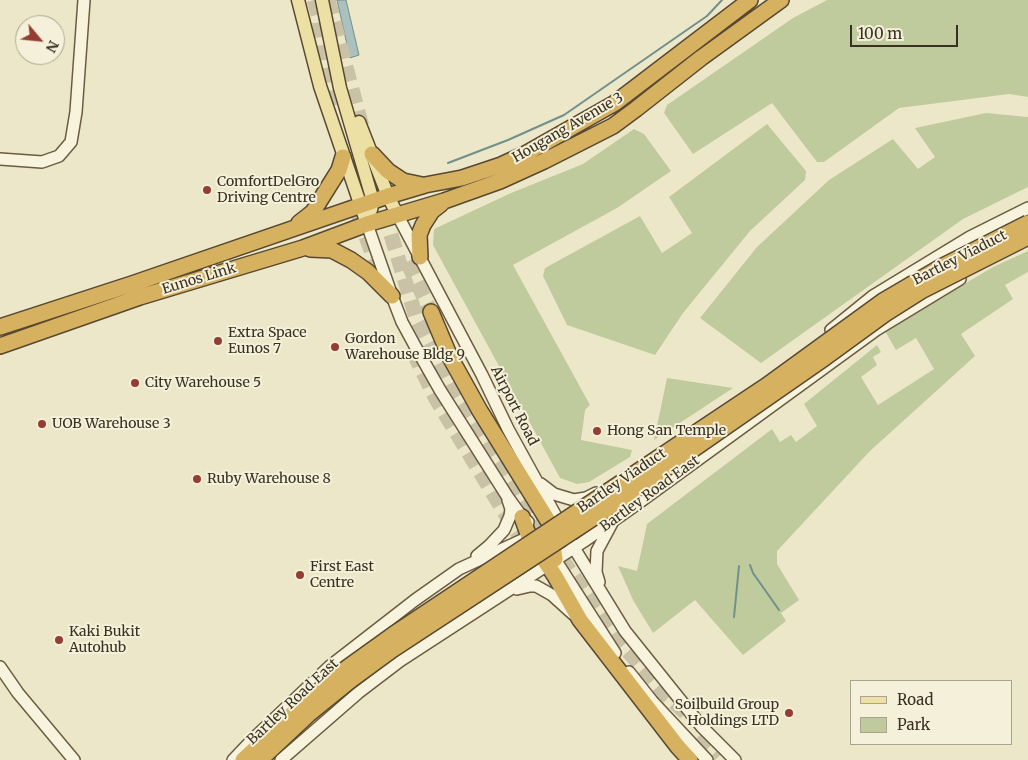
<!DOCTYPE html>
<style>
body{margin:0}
#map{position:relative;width:1028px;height:760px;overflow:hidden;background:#ede7c9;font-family:Merriweather,serif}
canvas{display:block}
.legend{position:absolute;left:850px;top:680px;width:162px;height:65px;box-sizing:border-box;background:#f4f0d9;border:1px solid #aaa38f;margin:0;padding:6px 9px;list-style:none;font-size:15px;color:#3a3021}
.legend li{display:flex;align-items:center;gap:10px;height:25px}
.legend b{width:25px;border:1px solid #aaa38f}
.north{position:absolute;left:15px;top:15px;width:50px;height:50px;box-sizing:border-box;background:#f4f0d9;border:1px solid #aaa38f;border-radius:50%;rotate:118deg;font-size:14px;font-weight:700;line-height:20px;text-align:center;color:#3a3021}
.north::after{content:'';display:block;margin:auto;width:18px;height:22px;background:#943d32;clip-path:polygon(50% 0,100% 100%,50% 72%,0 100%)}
.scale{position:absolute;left:850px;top:25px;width:108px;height:22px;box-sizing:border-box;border:2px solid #3a3021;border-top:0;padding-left:6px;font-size:15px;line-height:18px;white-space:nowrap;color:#3a3021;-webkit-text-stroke:4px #f4f0d9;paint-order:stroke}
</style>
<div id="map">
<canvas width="1028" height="760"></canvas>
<ul class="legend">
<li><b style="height:6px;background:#ede0a4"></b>Road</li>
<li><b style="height:14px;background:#c0cb9d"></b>Park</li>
</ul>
<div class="north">N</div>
<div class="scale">100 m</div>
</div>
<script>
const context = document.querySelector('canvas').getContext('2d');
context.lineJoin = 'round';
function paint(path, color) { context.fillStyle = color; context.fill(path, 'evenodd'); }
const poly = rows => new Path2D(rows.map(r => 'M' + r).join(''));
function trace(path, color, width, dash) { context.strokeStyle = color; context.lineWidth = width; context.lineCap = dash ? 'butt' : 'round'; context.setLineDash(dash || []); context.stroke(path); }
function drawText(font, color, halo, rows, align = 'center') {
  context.font = font + ' Merriweather,serif'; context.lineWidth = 4; context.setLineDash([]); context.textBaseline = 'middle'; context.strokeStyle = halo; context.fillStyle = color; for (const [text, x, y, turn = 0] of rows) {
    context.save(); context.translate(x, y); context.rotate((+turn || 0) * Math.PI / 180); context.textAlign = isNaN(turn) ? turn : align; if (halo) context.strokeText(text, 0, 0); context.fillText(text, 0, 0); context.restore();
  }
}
paint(poly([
 [827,0,1028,0,1028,97,1009,94,899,108,824,162,817,162,772,103,693,154,664,113,667,105,793,18],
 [986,113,1028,117,1028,187,963,219,761,363,700,318,757,247,829,180,893,139,918,169,935,157,915,128],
 [767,124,806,171,805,180,750,231,683,313,655,355,567,325,543,276,545,268,640,216,662,253,692,233,669,197],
 [634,129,644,134,671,171,617,208,513,265,590,405,585,410,581,440,632,450,630,457,589,482,577,484,560,478,433,245,434,229,511,193,583,164],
 [1028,251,1028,272,1005,285,1013,299,961,334,975,356,870,451,777,551,777,564,799,600,781,613,786,621,743,655,695,600,653,633,633,600,618,566,637,571,647,524,772,429,780,442,791,435,796,442,817,426,804,404,877,345,881,352,873,357,877,365,861,377,878,405,934,369,916,338,896,350,885,331,993,267],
 [667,378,733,388,654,440]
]), '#c0cb9d');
const water = poly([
 [337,0,346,0,359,55,350,58,337,0]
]);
paint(water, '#aac1bd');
trace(water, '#70908c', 1);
trace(poly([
 [448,163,508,140,564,115,707,16,722,0],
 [750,565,753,573,779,610],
 [734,617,739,566]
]), '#70908c', 2);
trace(poly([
 [314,0,319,18,330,109],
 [328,0,364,134],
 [373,168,388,225,416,317,451,387,525,506,615,636,662,691,692,719],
 [358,215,378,269],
 [407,262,431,312],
 [413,352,436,399,509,520,530,552],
 [695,740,715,760]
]), '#c9c2a7', 15, [15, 8]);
const secondary = poly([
 [0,159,42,162,59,156,71,142,76,112,84,0],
 [398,216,482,375,508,429,563,529],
 [367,224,392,296,402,322,415,346,440,390,507,496,522,517,528,522],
 [831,330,873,296,970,237,1028,208],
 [541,484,554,494,574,500,586,498,596,493],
 [571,543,625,631,702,727,735,760],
 [551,553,615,653],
 [477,556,489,546,504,530,510,516,511,509,508,500],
 [599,582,596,572,597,551,612,523],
 [517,589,530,586,536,586,552,595,573,614],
 [0,667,18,693,74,760],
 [629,672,652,701,707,760],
 [233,760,253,739,330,666,415,600,459,569,533,535],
 [281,760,358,693,400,661,583,542,637,504,876,330,960,279]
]);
const primary = poly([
 [298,0,320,86,367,224],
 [322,0,340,88,373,201,371,210],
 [359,122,388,196,398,216]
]);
const highway = poly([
 [372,154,388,171,403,181,422,185],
 [299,223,313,212,319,202,339,170,343,157],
 [310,249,332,250,351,260,368,272,392,296],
 [420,257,419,235,423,225,432,211,441,204],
 [431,312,450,357,480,411,550,524,555,559],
 [0,327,132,284,388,196,425,185,462,178,501,165,525,154,615,103,750,0],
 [0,346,140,297,303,248,367,224,444,201,500,181,544,161,613,126,636,109,701,58,781,0],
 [522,517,529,537,555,576,580,620,678,747,690,760],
 [243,760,302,705],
 [260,760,309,714]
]);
trace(secondary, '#6a5b42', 14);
trace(primary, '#574832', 15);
trace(highway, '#574832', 18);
trace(secondary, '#f8f3dc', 11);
trace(primary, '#ede0a4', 12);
trace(highway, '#d6b160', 15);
const highwayBridge = poly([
 [302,705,348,667,394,634,766,386,883,301,941,267,1028,223],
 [309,714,351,680,392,650,613,505,823,359,885,314,923,290,1028,237]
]);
trace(highwayBridge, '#574832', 18, []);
trace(highwayBridge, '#d6b160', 15);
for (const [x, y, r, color] of [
 [207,190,5,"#943d32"],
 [218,341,5,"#943d32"],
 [335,347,5,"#943d32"],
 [135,383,5,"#943d32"],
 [42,424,5,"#943d32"],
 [597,431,5,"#943d32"],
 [197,479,5,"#943d32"],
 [300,575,5,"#943d32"],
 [59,640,5,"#943d32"],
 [789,713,5,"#943d32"]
]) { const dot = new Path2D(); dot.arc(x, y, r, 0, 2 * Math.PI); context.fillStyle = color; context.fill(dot); trace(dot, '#f4f0d9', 2); }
drawText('14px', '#3a3021', '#f4f0d9', [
 ["Hougang Avenue 3",568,128,-30],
 ["Bartley Viaduct",960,258,-27],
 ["Eunos Link",199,279,-17],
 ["Airport Road",514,406,63],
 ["Bartley Viaduct",622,481,-34],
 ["Bartley Road East",650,494,-36],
 ["Bartley Road East",293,702,-43]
]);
drawText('14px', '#3a3021', '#f4f0d9', [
 ["ComfortDelGro",217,182],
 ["Driving Centre",217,198],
 ["Extra Space",228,333],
 ["Eunos 7",228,349],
 ["Gordon",345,339],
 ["Warehouse Bldg 9",345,355],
 ["City Warehouse 5",145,383],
 ["UOB Warehouse 3",52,424],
 ["Hong San Temple",607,431],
 ["Ruby Warehouse 8",207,479],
 ["First East",310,567],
 ["Centre",310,583],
 ["Kaki Bukit",69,632],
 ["Autohub",69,648],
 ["Soilbuild Group",779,705,"right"],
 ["Holdings LTD",779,721,"right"]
], 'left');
</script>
